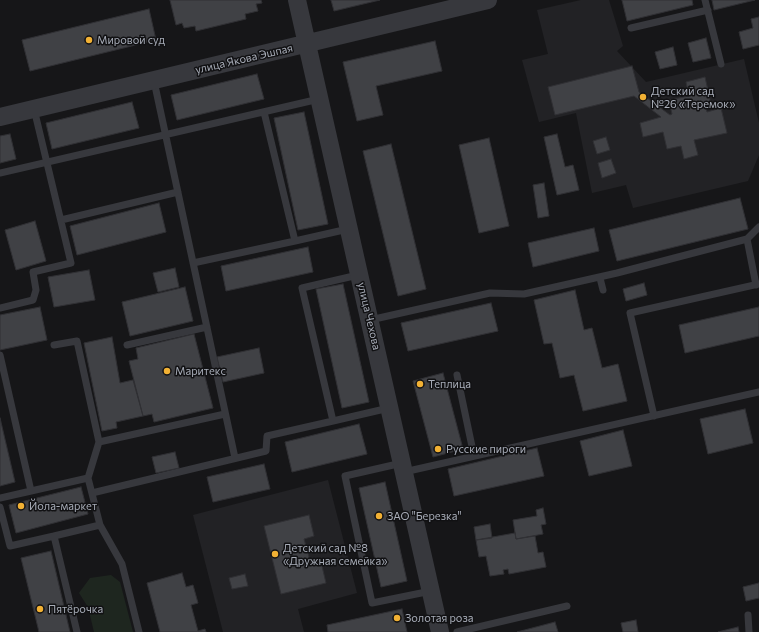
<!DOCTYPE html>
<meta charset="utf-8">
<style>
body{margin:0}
canvas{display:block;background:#161618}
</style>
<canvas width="759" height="632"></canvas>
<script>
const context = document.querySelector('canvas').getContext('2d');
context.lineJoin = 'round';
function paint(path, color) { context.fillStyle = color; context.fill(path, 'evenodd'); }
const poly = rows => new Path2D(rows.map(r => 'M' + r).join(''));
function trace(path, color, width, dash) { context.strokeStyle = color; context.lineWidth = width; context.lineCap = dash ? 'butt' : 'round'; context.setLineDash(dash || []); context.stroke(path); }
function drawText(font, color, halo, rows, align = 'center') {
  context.font = font + ' Commissioner,sans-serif'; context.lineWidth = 3; context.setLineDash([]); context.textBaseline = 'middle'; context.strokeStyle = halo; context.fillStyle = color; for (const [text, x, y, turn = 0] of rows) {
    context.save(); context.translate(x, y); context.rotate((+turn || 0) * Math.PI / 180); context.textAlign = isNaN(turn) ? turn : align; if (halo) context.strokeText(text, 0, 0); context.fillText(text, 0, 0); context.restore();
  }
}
paint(poly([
 [581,0,609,0,623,46,617,51,646,82,744,59,759,123,759,155,748,181,633,208,626,185,592,193,576,113,539,122,522,60,548,54,537,10],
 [328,480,357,593,298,609,304,632,223,632,193,515]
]), '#222225');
paint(poly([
 [111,575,120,582,133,632,94,632,88,607,79,593,90,578]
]), '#1e261f');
const building = poly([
 [170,0,261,0,262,3,256,4,258,11,245,14,246,19,196,31,195,26,184,28,182,23,176,25,170,0],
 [331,0,380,0,334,11,331,0],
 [622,0,692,0,693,5,627,21,622,0],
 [712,0,755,0,714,10,712,0],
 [149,9,156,40,30,71,22,40,149,9],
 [759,17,759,45,743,49,739,32,753,28,751,19,759,17],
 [706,38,711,58,693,62,688,43,706,38],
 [435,41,442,71,376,86,383,115,357,121,343,62,435,41],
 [673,47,677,65,660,69,655,52,673,47],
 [632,66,639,92,670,115,672,114,669,100,689,96,686,82,705,77,711,104,705,105,707,112,721,108,727,133,694,140,698,155,684,159,681,146,667,149,663,132,643,137,640,123,661,117,634,96,555,115,548,87,632,66],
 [257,74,264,99,177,120,171,95,257,74],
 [132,102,139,128,52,149,46,123,132,102],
 [304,112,328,224,298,230,274,118,304,112],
 [10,134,16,159,0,163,0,136,10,134],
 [557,134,565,167,573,165,579,190,557,195,544,137,557,134],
 [606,137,610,150,597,154,593,141,606,137],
 [489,138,509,226,479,233,459,145,489,138],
 [391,144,426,289,398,296,363,151,391,144],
 [611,159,616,173,602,178,598,163,611,159],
 [544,183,549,216,538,218,533,185,544,183],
 [740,198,748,229,617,261,609,230,740,198],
 [159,203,166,232,77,255,70,226,159,203],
 [35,221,46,261,16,270,5,230,35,221],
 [594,228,599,251,533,267,528,243,594,228],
 [308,247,313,272,226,291,221,266,308,247],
 [175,268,179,287,158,292,153,273,175,268],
 [89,270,95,300,54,307,48,277,89,270],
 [644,283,647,295,626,301,623,289,644,283],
 [343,284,369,402,342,408,316,289,343,284],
 [185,287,193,321,130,336,122,302,185,287],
 [575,290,584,330,592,328,602,368,618,364,627,401,583,411,574,375,560,378,552,343,544,344,534,300,575,290],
 [491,303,498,331,408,351,401,323,491,303],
 [40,307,47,340,0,350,0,315,40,307],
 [759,307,759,336,685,353,679,325,759,307],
 [194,334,213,408,154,422,152,414,143,416,129,361,138,359,136,348,194,334],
 [112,337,120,383,133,380,143,416,116,422,117,428,102,431,84,343,112,337],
 [259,348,264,373,223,382,217,357,259,348],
 [443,373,463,449,433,457,413,381,443,373],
 [745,409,753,443,708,454,700,419,745,409],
 [0,418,15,482,0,486,0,418],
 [359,424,367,454,292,472,285,442,359,424],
 [623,430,632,466,589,476,580,441,623,430],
 [537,448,544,476,454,496,448,469,537,448],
 [175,452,179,468,156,473,152,457,175,452],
 [264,464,270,489,213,502,207,477,264,464],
 [385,482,407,581,381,587,359,488,385,482],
 [81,487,88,514,16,533,9,505,81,487],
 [543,508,546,524,541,525,543,534,516,539,513,520,537,516,536,510,543,508],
 [309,515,314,536,304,539,311,564,321,562,326,583,281,594,264,526,309,515],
 [490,524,492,538,476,540,474,527,490,524],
 [515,533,516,539,535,536,538,553,543,552,546,567,509,574,508,569,503,570,504,574,490,576,486,556,479,557,476,540,515,533],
 [51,551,70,632,39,632,21,558,51,551],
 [182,573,186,587,193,585,198,603,191,605,198,631,205,629,206,632,160,632,147,583,182,573],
 [245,574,248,586,232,589,229,578,245,574],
 [759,583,759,598,746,601,743,587,759,583],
 [402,609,407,632,328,632,327,625,402,609],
 [636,620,638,632,623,632,621,623,636,620],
 [555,622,558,632,517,632,555,622],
 [738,627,739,632,718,632,738,627]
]);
paint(building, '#404145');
trace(building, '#303034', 1);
trace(poly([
 [705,0,721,64],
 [631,28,708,10],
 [154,81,235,458],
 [264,112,295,241,348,229],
 [0,173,319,99],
 [61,220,178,192],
 [747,239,759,227],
 [193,263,295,241],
 [600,278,603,290],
 [0,308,33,300,36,290,33,272,71,263,34,109],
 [370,320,490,293,524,294,617,273,747,239,756,285],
 [54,345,77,341,99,442,88,478,100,525],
 [127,345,207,327],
 [0,355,31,491,88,478],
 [457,375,474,456],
 [654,416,630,313,759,284],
 [333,421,389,408],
 [99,442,225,414],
 [402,463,345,476,372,603,431,591],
 [404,472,759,392],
 [92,493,266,451,267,436,333,421,302,288,358,275],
 [0,498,31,491],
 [0,507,10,546,54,536,77,632],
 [54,536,100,525,122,564,139,632],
 [748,615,749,632],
 [457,632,567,606]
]), '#37383d', 7);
trace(poly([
 [297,0,440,632],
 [0,117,488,0]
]), '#37383d', 18);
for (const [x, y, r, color] of [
 [89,40,4,"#f2b134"],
 [643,97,4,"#f2b134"],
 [167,371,4,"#f2b134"],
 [420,384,4,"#f2b134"],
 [438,449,4,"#f2b134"],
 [21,506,4,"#f2b134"],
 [379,516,4,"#f2b134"],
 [275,554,4,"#f2b134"],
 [40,609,4,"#f2b134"],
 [397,618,4,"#f2b134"]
]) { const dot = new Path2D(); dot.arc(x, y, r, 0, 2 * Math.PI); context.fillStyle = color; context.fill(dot); trace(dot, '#111113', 1.5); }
drawText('11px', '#a8adb8', '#111113', [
 ["Мировой суд",97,40],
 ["Детский сад",651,91],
 ["№26 «Теремок»",651,104],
 ["Маритекс",175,371],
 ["Теплица",428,384],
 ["Русские пироги",446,449],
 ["Йола-маркет",29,506],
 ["ЗАО \"Березка\"",387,516],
 ["Детский сад №8",283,548],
 ["«Дружная семейка»",283,561],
 ["Пятёрочка",48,609],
 ["Золотая роза",405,618]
], 'left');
drawText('11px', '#a8adb8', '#111113', [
 ["улица Якова Эшпая",244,59,-13],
 ["улица Чехова",369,316,77]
]);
</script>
